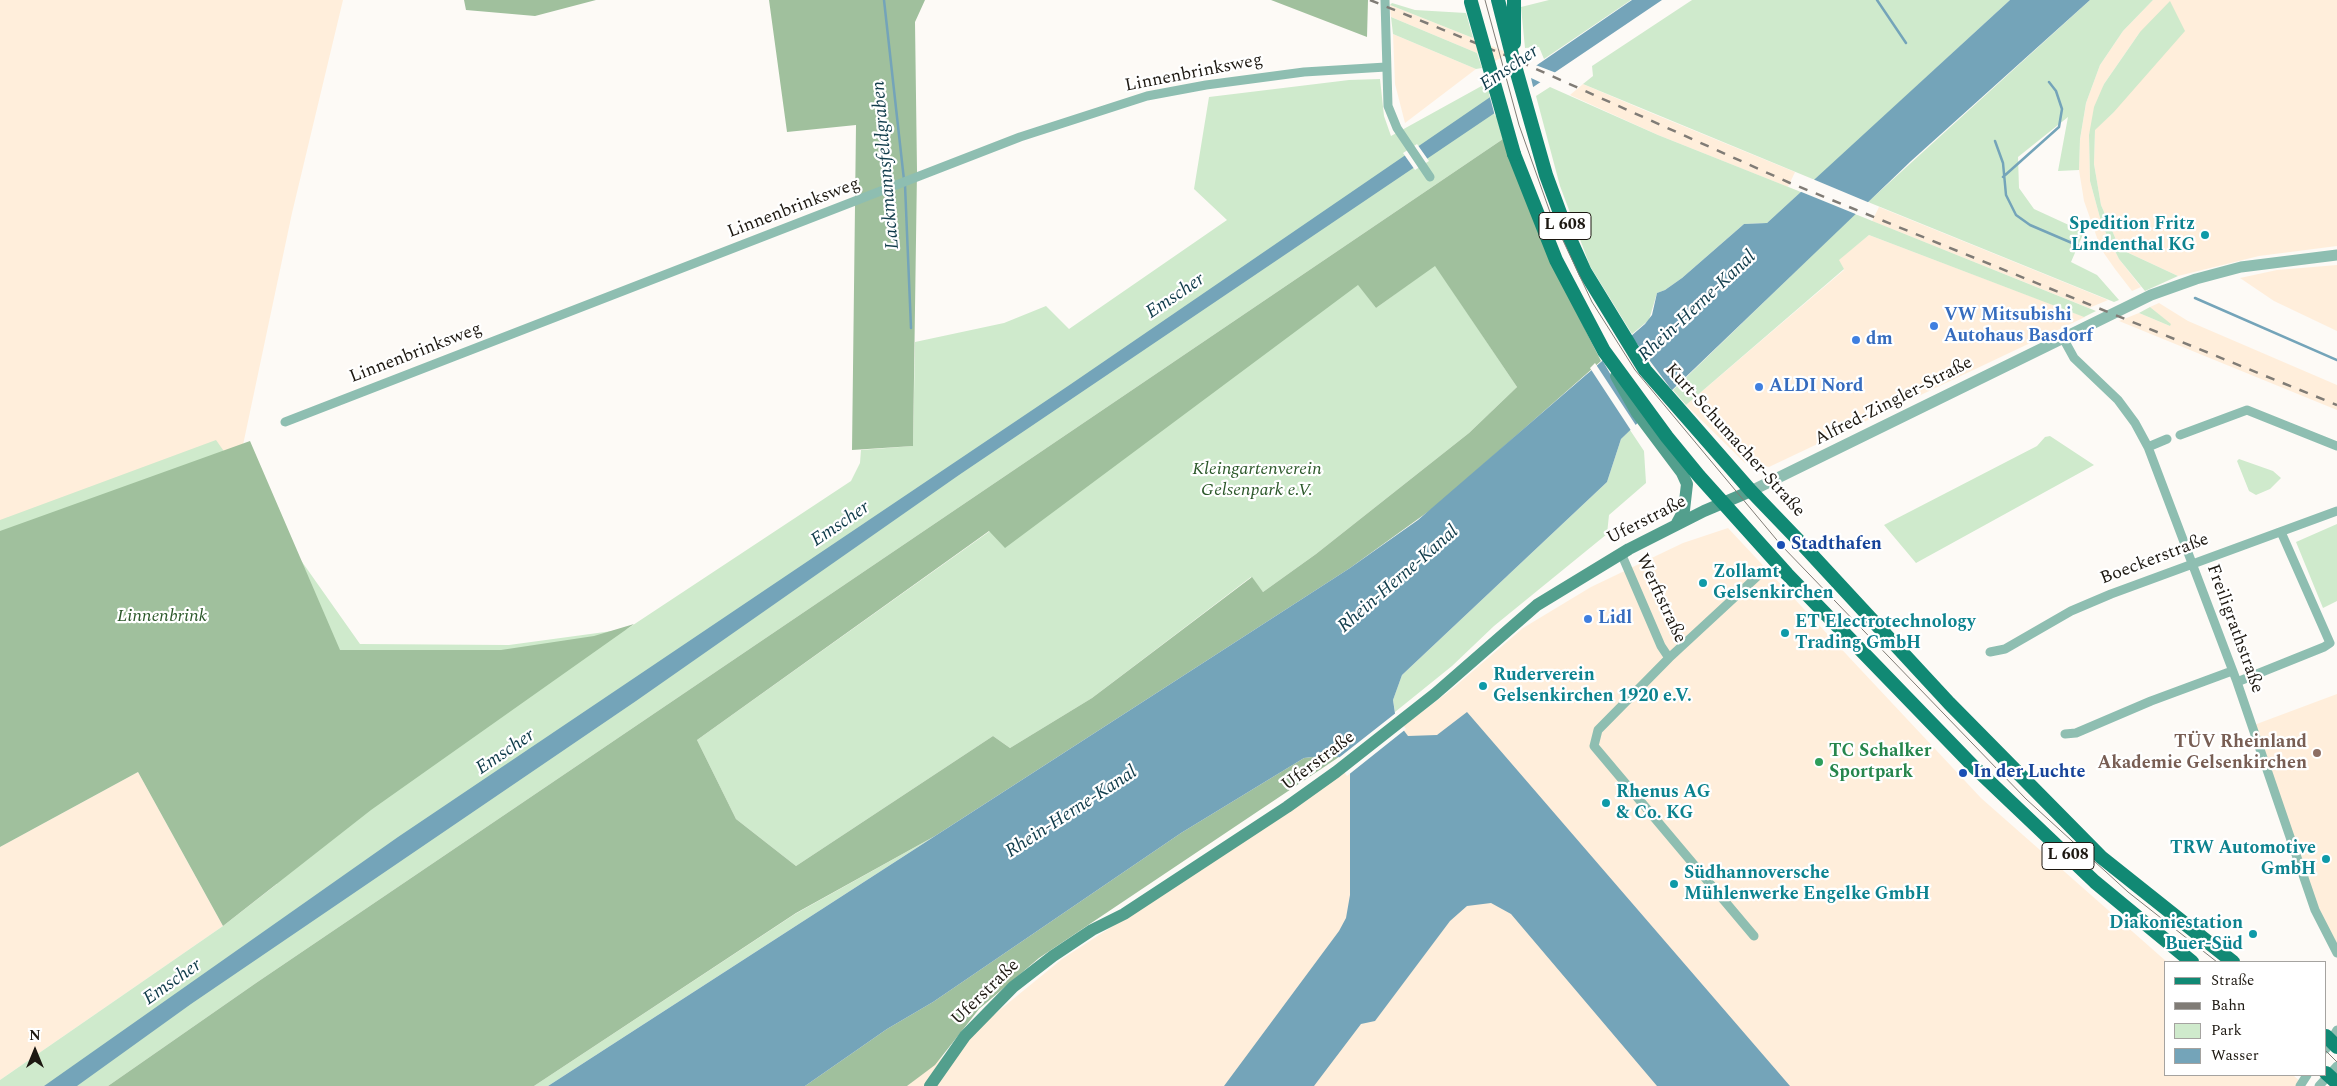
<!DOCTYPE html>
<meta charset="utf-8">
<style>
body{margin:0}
#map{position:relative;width:2337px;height:1086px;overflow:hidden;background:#fdfaf6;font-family:Spectral,serif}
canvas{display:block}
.legend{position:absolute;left:2164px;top:961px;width:162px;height:115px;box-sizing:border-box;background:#fff;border:1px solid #a5a3a0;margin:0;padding:6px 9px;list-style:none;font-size:15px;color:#1d1811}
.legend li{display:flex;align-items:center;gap:10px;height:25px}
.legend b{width:25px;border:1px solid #a5a3a0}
.north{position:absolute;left:10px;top:1026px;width:50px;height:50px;-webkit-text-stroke:4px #fff;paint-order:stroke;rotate:0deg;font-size:14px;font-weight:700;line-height:20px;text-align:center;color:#1d1811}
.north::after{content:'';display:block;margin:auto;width:18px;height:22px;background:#1d1811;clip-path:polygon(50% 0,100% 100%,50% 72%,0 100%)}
</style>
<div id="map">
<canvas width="2337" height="1086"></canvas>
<ul class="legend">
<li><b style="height:6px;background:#118974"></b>Straße</li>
<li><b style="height:6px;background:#807c76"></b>Bahn</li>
<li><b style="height:14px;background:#cfeacc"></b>Park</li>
<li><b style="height:14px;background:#74a4b9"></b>Wasser</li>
</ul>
<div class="north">N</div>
</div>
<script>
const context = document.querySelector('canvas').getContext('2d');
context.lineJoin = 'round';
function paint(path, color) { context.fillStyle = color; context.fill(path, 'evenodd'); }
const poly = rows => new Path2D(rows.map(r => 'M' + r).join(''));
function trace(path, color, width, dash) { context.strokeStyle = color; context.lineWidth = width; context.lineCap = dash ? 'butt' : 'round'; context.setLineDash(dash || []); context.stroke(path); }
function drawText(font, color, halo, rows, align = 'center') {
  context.font = font + ' Spectral,serif'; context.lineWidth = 4.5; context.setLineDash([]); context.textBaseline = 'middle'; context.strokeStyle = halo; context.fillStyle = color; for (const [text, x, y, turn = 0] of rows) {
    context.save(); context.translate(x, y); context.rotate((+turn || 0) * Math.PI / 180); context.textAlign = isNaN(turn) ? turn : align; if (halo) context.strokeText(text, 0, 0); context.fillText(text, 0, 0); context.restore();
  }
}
paint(poly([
 [0,0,343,0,292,213,243,445,0,531],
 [2153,0,2337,0,2337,246,2259,256,2178,276,2120,249,2101,205,2094,164,2095,129,2113,113,2140,32,2104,84,2089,135,2090,181,2102,225,2119,259,2141,287,2132,291,2115,269,2101,249,2084,201,2079,170,2080,139,2086,103,2100,65,2123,31],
 [1390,5,1473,38,1508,53,1494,62,1477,53,1391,17],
 [1393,34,1476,69,1405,123,1395,84],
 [1583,84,1644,110,1795,172,1788,187,1658,135,1570,95],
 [1879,207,2108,300,2089,308,1872,221],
 [1869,235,2085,317,1769,467,1745,463,1686,405,1844,270,1838,260],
 [2337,265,2337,331,2274,301,2240,278,2277,270],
 [2159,303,2188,321,2337,385,2337,410,2119,321,2139,313,2170,326,2170,324,2150,307],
 [1728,528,1981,798,2167,962,2166,1075,2293,1075,2305,1086,907,1086,1062,959,1304,802,1452,689,1523,628,1591,587,1683,543],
 [2337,694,2337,947,2317,906,2254,725],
 [138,772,223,926,0,1080,0,847]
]), '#ffeedb');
paint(poly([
 [1549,0,1631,0,1544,59,1539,47,1525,48,1521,7],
 [1692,0,2010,0,1815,180,1583,84,1593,76,1592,66],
 [2090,0,2153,0,2123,31,2100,65,2086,103,2080,139,2079,170,2058,171,2068,117,2018,157,2019,188,2034,209,2084,232,2071,262,2097,275,2119,300,2114,302,1868,202],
 [2170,1,2185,31,2113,113,2095,130,2094,164,2101,205,2120,249,2178,276,2145,291,2119,259,2102,225,2090,181,2089,135,2094,107,2104,84,2140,32],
 [1392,3,1415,10,1466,13,1473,38,1390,5],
 [1391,17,1477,53,1482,68,1476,69,1393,34],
 [1380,79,1384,116,1391,136,1487,83,1503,139,256,983,108,1086,0,1086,0,1080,223,926,277,884,139,762,0,834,0,520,216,440,360,644,509,645,627,629,851,481,860,463,861,450,913,446,915,342,1004,323,1046,306,1069,329,1227,220,1194,189,1209,97,1349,80],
 [1550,87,1658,135,1801,192,1767,223,1744,224,1682,278,1665,290,1657,293,1649,320,1632,334,1590,266,1560,186,1536,96],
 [1855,214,2096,311,2084,317,1869,235,1839,260,1844,269,1686,405,1673,390],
 [1435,265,1517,387,1469,433,1316,554,1263,592,1251,577,1092,698,1010,748,993,736,796,866,736,819,697,740,990,531,1005,547,1358,284,1376,308],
 [2150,307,2171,324,2170,326,2139,313],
 [1630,430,1644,451,1646,483,1609,515,1607,534,1494,626,1452,666,1395,712,1393,700,1402,675,1607,482,1621,439],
 [2050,436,2094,465,1916,563,1884,525,2037,446,2045,437],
 [2239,459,2273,471,2281,478,2270,489,2256,495,2249,491,2237,461],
 [2337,524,2337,601,2323,608,2296,542],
 [935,836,548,1086,534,1086,795,914]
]), '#cfeacc');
paint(poly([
 [464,0,596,0,535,16,466,10],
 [769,0,925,0,915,22,917,171,913,446,852,450,856,125,787,132],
 [1271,0,1368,0,1367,37],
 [1503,139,1548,256,1601,361,1436,506,1350,568,935,836,796,913,534,1086,108,1086,256,983],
 [1435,266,1517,387,1469,433,1316,554,1263,592,1252,577,1092,698,1010,748,993,736,796,866,736,819,697,740,989,531,1005,548,1358,285,1376,308],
 [250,441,340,650,501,650,594,636,634,624,371,810,223,926,138,772,0,847,0,531],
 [1321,756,1339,757,1039,958,979,1009,935,1065,907,1086,805,1086,887,1029,933,1002,1181,833,1304,758]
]), '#a0c09d');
paint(poly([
 [1632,0,1662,0,959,475,636,701,191,1004,77,1086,44,1086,398,837,1071,384],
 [2010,0,2090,0,1911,161,1621,439,1607,482,1402,675,1393,700,1396,720,1408,736,1437,735,1467,712,1790,1086,1657,1086,1511,914,1491,903,1467,906,1450,921,1375,1021,1361,1024,1314,1086,1224,1086,1339,931,1346,918,1350,895,1350,773,1339,757,1321,756,1304,758,1181,833,933,1002,887,1029,805,1086,548,1086,1350,568,1418,520,1645,324,1652,315,1657,293,1665,290,1682,278,1744,224,1767,223]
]), '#74a4b9');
paint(poly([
 [1533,64,1559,74,1544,84,1531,78,1534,91,1495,116,1489,94],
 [1417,144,1429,161,1415,170,1403,153],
 [1812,179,1815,180,1870,203,1858,215,1799,191],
 [1629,333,1674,393,1640,425,1601,358],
 [1595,363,1637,427,1632,432,1590,368],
 [1397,712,1398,719,1406,729,1347,776,1336,760]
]), '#fdfaf6');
trace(poly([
 [884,0,904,180],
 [1877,0,1906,43],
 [1995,141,2003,163,2006,195,2016,215,2030,225,2079,246],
 [2003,177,2059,127,2062,109,2056,91,2049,82],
 [905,185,911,328],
 [2195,298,2337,360]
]), '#74a4b9', 2.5);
trace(poly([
 [1385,0,1388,106,1397,128,1430,177],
 [2063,338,2074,358,2118,400,2135,423,2148,447,2237,682,2315,910,2337,953],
 [285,422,1020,137,1147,96,1206,85,1304,72,1386,67],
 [2180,435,2247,410,2337,446],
 [2148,447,2167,439],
 [1621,553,1661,646,1669,658],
 [1990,652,2005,649,2071,611,2111,594,2337,511],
 [2237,682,2324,647,2330,643,2281,532],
 [2065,734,2076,733,2151,701,2232,671],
 [1754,936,1594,746,1598,730,1669,658,1762,572],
 [2326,1049,2337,1030],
 [2300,1086,2307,1075],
 [2319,1086,2337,1066]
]), '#8ebeb1', 9);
trace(poly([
 [1751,491,2151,295,2196,279,2241,267,2337,255]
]), '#8ebeb1', 11);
trace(poly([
 [1616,376,1637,413,1682,473,1687,484,1684,510,1676,525],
 [930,1086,965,1036,1013,987,1053,956,1092,930,1124,914,1287,807,1336,772,1435,694,1537,605,1629,549,1704,511,1751,491]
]), '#539f8d', 12);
trace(poly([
 [1513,59,1546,175,1567,232,1585,272,1645,370,1751,491,1801,543,1949,703,2101,857,2233,962],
 [1514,154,1556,260,1604,351,1667,437,1699,476,1787,574,1973,766,2095,882,2192,962],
 [2326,1036,2337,1047],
 [2326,1073,2337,1083]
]), '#118974', 14);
trace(poly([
 [1485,0,1519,125,1551,215,1592,302,1635,370,1781,545,2026,799,2128,892,2217,962],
 [2326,1051,2337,1062]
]), '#807c76', 1);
trace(poly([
 [1370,0,1505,55,1790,183,2337,405]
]), '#807c76', 2.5, [9, 9]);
trace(poly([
 [1498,0,1513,59],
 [1471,2,1514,154],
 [1514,43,1514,0]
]), '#118974', 14);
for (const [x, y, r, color] of [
 [2205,235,5,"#0f9aa8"],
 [1934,326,5,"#3f7fe0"],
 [1856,340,5,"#3f7fe0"],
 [1759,387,5,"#3f7fe0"],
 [1781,545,5,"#1a4fb4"],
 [1703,583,5,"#0f9aa8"],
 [1588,619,5,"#3f7fe0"],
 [1785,633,5,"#0f9aa8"],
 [1483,686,5,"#0f9aa8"],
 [2317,753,5,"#8d6e63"],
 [1819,762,5,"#2e9e5b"],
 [1963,773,5,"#1a4fb4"],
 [1606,803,5,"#0f9aa8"],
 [2326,859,5,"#0f9aa8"],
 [1674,884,5,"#0f9aa8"],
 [2253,934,5,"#0f9aa8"]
]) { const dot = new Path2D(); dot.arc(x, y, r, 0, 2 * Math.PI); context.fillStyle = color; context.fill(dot); trace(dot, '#fff', 2); }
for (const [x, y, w] of [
 [1565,226,52],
 [2068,856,52]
]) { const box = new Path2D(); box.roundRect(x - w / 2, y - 13.5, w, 27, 4); context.fillStyle = '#fff'; context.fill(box); trace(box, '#1d1811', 1); }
drawText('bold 16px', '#1d1811', null, [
 ["L 608",1565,226],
 ["L 608",2068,856]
]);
drawText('18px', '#1d1811', '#fff', [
 ["Linnenbrinksweg",1194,74,-11],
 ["Linnenbrinksweg",794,209,-21],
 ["Linnenbrinksweg",416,354,-21],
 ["Alfred-Zingler-Straße",1894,402,-27],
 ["Kurt-Schumacher-Straße",1734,441,48],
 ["Uferstraße",1647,521,-27],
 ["Boeckerstraße",2155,560,-21],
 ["Werftstraße",1660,599,65],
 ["Freiligrathstraße",2234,629,70],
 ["Uferstraße",1319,762,-37],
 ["Uferstraße",986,993,-44]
]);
drawText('bold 18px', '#0d838f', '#fff', [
 ["Spedition Fritz",2195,225,"right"],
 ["Lindenthal KG",2195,246,"right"],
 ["Zollamt",1713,573],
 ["Gelsenkirchen",1713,594],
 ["ET Electrotechnology",1795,623],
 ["Trading GmbH",1795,644],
 ["Ruderverein",1493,676],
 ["Gelsenkirchen 1920 e.V.",1493,697],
 ["Rhenus AG",1616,793],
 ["& Co. KG",1616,814],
 ["TRW Automotive",2316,849,"right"],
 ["GmbH",2316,870,"right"],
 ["Südhannoversche",1684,874],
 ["Mühlenwerke Engelke GmbH",1684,895],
 ["Diakoniestation",2243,924,"right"],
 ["Buer-Süd",2243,945,"right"]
], 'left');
drawText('bold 18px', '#366cbe', '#fff', [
 ["VW Mitsubishi",1944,316],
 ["Autohaus Basdorf",1944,337],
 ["dm",1866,340],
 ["ALDI Nord",1769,387],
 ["Lidl",1598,619]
], 'left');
drawText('italic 18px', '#2b5829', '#fff', [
 ["Kleingartenverein",1257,470],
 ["Gelsenpark e.V.",1257,491],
 ["Linnenbrink",162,617]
]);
drawText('bold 18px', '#164399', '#fff', [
 ["Stadthafen",1791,545],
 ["In der Luchte",1973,773]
], 'left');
drawText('bold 18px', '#785e54', '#fff', [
 ["TÜV Rheinland",2307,743],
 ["Akademie Gelsenkirchen",2307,764]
], 'right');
drawText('bold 18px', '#27864d', '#fff', [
 ["TC Schalker",1829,752],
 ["Sportpark",1829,773]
], 'left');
drawText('italic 19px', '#0f3b4a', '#fff', [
 ["Emscher",1510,69,-34],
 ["Lackmannsfeldgraben",887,165,-95],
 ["Emscher",1176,297,-34],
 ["Rhein-Herne-Kanal",1698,307,-43],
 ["Emscher",841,525,-34],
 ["Rhein-Herne-Kanal",1399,580,-41],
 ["Emscher",506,753,-34],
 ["Rhein-Herne-Kanal",1072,813,-33],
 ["Emscher",173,983,-35]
]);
</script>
